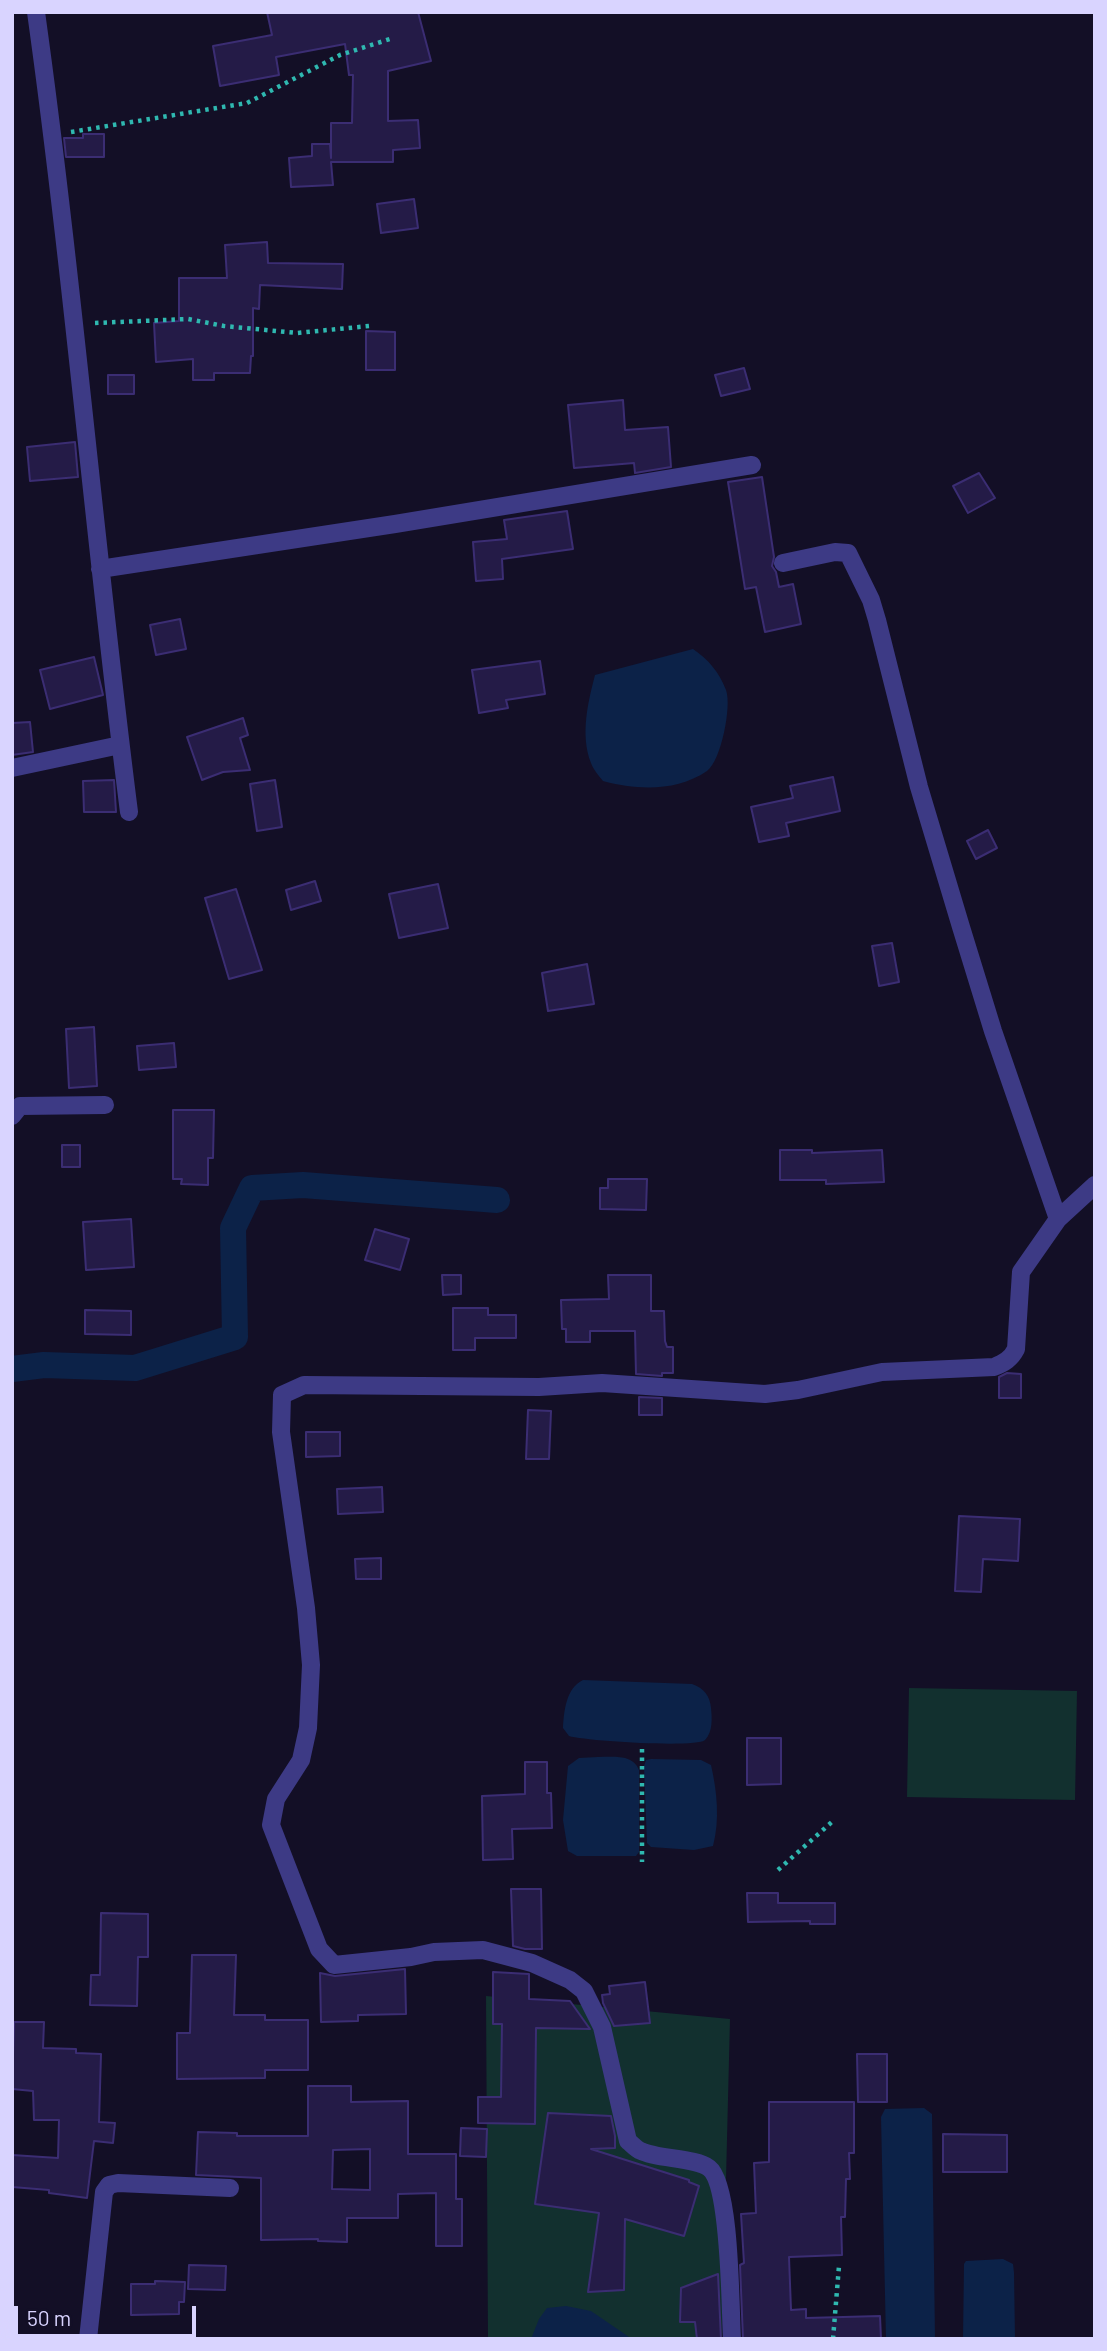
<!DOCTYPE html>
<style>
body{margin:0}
#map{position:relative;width:1107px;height:2351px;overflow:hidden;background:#130f26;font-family:Barlow,sans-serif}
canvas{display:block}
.frame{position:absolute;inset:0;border:14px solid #d9d4ff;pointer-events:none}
.scale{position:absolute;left:14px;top:2306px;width:182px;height:32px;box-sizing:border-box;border:4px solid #d9d4ff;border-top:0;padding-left:9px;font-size:21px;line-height:24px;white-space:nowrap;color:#d9d4ff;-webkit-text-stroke:5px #130f26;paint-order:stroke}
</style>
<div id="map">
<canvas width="1107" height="2351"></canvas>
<div class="frame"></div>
<div class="scale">50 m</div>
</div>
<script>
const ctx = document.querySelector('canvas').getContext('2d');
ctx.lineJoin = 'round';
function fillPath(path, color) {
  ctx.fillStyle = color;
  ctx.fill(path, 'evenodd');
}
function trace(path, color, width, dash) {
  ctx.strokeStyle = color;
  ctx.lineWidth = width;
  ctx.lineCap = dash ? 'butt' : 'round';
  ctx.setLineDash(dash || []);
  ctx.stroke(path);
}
const green = new Path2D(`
 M 909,1688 L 1077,1691 L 1075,1800 L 907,1797 Z
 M 486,1996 L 730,2019 L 722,2339 L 488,2339 Z`);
const water = new Path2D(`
 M 693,649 C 709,660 719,672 726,690 C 732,706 721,761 707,771 C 676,792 637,790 603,781 C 599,776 593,769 591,763 C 580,735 588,702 595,675 Z
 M 583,1680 L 692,1684 C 704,1688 710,1696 711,1708 C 712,1718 713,1732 705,1740 C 696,1748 585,1741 569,1736 L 563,1728 C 564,1711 566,1688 583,1680 Z
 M 598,1757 C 613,1757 633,1754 639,1770 L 639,1852 L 636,1856 L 577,1856 L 568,1851 L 563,1820 L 568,1766 L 579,1758 Z
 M 651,1759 L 701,1760 L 711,1765 C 717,1791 720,1820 713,1846 L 694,1850 L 651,1847 L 647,1843 L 644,1766 L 646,1760 Z
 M 924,2108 L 932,2114 L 935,2339 L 886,2339 L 881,2117 L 885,2109 Z
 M 1003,2259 L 1013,2264 L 1014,2273 L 1015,2339 L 963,2339 L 964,2264 L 966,2261 Z
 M 566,2306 L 591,2311 L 632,2339 L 531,2339 L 539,2319 L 547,2308 Z`);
const canal = new Path2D(`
 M 12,1369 L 44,1365 L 135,1368 L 235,1337 L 233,1228 L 252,1188 L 303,1185 L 497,1200`);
const building = new Path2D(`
 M 267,12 L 418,12 L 431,61 L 388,71 L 388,121 L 418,120 L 420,148 L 393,150 L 393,162 L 331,162 L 333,185 L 291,187 L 289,158 L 312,156 L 312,144 L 330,144 L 331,158 L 331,123 L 352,123 L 353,75 L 349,75 L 345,44 L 276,57 L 279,75 L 220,86 L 213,46 L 272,35 Z
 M 83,134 L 104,134 L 104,157 L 66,157 L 64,138 L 83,138 Z
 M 414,199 L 418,228 L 381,233 L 377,204 Z
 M 267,242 L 268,263 L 343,264 L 342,289 L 260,285 L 259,309 L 253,308 L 253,356 L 251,356 L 250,373 L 214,373 L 214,380 L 193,380 L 193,359 L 156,362 L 154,323 L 179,321 L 179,278 L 227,278 L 225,245 Z
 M 366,331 L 395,332 L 395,370 L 366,370 Z
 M 744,368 L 750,389 L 721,396 L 715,375 Z
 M 108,375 L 134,375 L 134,394 L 108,394 Z
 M 623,400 L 625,430 L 668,427 L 671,467 L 635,473 L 634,463 L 574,468 L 568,405 Z
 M 75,442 L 78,477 L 30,481 L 27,447 Z
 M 979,473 L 995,498 L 968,513 L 953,486 Z
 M 762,477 L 774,557 L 772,566 L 776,572 L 779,587 L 793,584 L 801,624 L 765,632 L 756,587 L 745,589 L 728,482 Z
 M 567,511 L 573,549 L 502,559 L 503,579 L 476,581 L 473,542 L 507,539 L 504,520 Z
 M 180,619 L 186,649 L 156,655 L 150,625 Z
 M 94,657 L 103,695 L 50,709 L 40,670 Z
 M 540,661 L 545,694 L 506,700 L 508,708 L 479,713 L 472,670 Z
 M 243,718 L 248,735 L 240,738 L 250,770 L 223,772 L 202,780 L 187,737 Z
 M 30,722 L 33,752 L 12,755 L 12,723 Z
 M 833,777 L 840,811 L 786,823 L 789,836 L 759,842 L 751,807 L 793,798 L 790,786 Z
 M 114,780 L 116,812 L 84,812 L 83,781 Z
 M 275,780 L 282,827 L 257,831 L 250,784 Z
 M 988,830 L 997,848 L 976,859 L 967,841 Z
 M 315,881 L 321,901 L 291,910 L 286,890 Z
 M 438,884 L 448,928 L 399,938 L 389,894 Z
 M 236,889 L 262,970 L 229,979 L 205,898 Z
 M 892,943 L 899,982 L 879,986 L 872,946 Z
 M 587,964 L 594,1004 L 548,1011 L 542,973 Z
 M 94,1027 L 97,1086 L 69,1088 L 66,1029 Z
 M 174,1043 L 176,1067 L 139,1070 L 137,1046 Z
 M 173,1110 L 214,1110 L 213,1158 L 208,1158 L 208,1185 L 181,1184 L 182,1179 L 173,1179 Z
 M 62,1145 L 80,1145 L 80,1167 L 62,1167 Z
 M 780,1150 L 812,1150 L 812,1153 L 882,1150 L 884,1182 L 826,1184 L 826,1180 L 780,1180 Z
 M 608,1179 L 647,1179 L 646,1210 L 600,1209 L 600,1188 L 608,1188 Z
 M 131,1219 L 134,1267 L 86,1270 L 83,1222 Z
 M 375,1229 L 409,1239 L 400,1270 L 365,1260 Z
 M 442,1275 L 461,1275 L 461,1294 L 443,1295 Z
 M 608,1275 L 651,1275 L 651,1311 L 664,1311 L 665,1341 L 667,1347 L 673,1347 L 673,1373 L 662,1373 L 662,1376 L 636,1374 L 635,1331 L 590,1331 L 590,1342 L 566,1342 L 566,1329 L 562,1329 L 561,1300 L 609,1299 Z
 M 453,1308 L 488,1308 L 488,1315 L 516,1315 L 516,1338 L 475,1338 L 475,1350 L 453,1350 Z
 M 85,1310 L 131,1311 L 131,1335 L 85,1334 Z
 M 1007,1373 L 1021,1374 L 1021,1398 L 999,1398 L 999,1377 Z
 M 639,1397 L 662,1398 L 662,1415 L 639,1415 Z
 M 528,1410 L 551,1411 L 549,1459 L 526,1459 Z
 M 306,1432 L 340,1432 L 340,1456 L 306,1457 Z
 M 382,1487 L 383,1512 L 338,1514 L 337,1489 Z
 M 959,1516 L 1020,1519 L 1018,1561 L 983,1559 L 981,1592 L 955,1591 Z
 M 381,1558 L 381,1579 L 356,1579 L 355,1559 Z
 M 747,1738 L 781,1738 L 781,1784 L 747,1785 Z
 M 525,1762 L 547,1762 L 547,1793 L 551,1793 L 552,1828 L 512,1829 L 513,1859 L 483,1860 L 482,1796 L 525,1794 Z
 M 511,1889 L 541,1889 L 542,1949 L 525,1949 L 513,1946 Z
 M 747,1893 L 778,1893 L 778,1903 L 835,1903 L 835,1924 L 810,1924 L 810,1921 L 748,1922 Z
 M 101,1913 L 148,1914 L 148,1957 L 138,1957 L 137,2006 L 90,2005 L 91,1975 L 100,1975 Z
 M 192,1955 L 236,1955 L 234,2015 L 265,2015 L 265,2020 L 308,2020 L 308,2070 L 265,2070 L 265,2078 L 177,2079 L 177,2033 L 190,2033 Z
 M 405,1969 L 406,2014 L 358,2015 L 358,2021 L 321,2022 L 320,1973 L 335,1976 Z
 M 493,1972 L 529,1974 L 529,1999 L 570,2001 L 590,2029 L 536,2028 L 535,2124 L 478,2123 L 478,2097 L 501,2097 L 502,2024 L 493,2024 Z
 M 645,1982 L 650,2023 L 614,2026 L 603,2003 L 602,1995 L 610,1994 L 609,1986 Z
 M 14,2022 L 44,2022 L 43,2048 L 76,2049 L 76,2053 L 101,2054 L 99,2122 L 115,2123 L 113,2143 L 94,2141 L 87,2198 L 49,2193 L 49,2190 L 12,2187 L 12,2155 L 58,2158 L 59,2120 L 34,2120 L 33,2091 L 12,2089 Z
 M 857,2054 L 887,2054 L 887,2102 L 858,2102 Z
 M 308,2086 L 351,2086 L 351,2102 L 408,2101 L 408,2154 L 456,2154 L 456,2199 L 462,2199 L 462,2246 L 436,2246 L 436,2193 L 398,2194 L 398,2218 L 347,2218 L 347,2242 L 318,2241 L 318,2239 L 261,2240 L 261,2178 L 196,2175 L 198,2132 L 237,2133 L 237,2136 L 308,2136 ZM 370,2149 L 370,2190 L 332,2189 L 333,2150 Z
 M 769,2102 L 854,2102 L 854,2153 L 849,2153 L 850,2179 L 846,2179 L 845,2217 L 841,2217 L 842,2255 L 789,2257 L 791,2310 L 806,2309 L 806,2318 L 880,2316 L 881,2339 L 743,2339 L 740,2265 L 744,2263 L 741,2214 L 756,2213 L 754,2163 L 769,2162 Z
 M 548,2113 L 611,2116 L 615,2136 L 615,2148 L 591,2149 L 689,2180 L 689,2182 L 699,2186 L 684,2236 L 625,2219 L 624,2290 L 588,2292 L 599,2213 L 535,2204 Z
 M 461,2128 L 487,2129 L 486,2157 L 460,2156 Z
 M 943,2134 L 1007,2135 L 1007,2172 L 943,2172 Z
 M 189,2265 L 226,2266 L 225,2290 L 188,2289 Z
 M 718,2274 L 721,2339 L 697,2339 L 695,2322 L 680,2322 L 681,2288 Z
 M 155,2281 L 185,2282 L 184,2302 L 179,2302 L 179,2314 L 131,2315 L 131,2284 L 155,2284 Z`);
const path = new Path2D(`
 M 71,132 L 247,103 L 340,55 L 390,39
 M 95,323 L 188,319 L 224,326 L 297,333 L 369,326
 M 642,1749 L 642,1862
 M 778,1870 L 833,1821
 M 833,2339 L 839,2266`);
const minor = new Path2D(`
 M 36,12 C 73,278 95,546 129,812
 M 783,563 L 835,552 L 848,553 L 871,600 L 877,620 L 919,787 L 961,927 L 993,1031 L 1058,1219
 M 100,569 L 395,524 L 752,465
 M 12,768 L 120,745
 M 12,1116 L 20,1106 L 105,1105
 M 88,2339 L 104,2192 L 109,2185 L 118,2183 L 230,2188
 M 732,2339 C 730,2308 731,2185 709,2168 C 696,2158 657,2159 641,2151 C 636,2149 632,2144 628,2141 L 602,2027 L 584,1991 L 570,1980 L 532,1963 L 483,1950 L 434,1952 L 411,1957 L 334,1965 L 319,1949 L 271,1825 L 276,1799 L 301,1760 L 308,1728 L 311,1665 L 306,1608 L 281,1432 L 282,1395 L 304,1385 L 539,1387 L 602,1383 L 765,1394 L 798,1390 L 882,1372 L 994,1367 C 1004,1363 1011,1359 1016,1349 L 1021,1272 L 1058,1219 L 1095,1185`);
fillPath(green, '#12302f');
fillPath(water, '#0c2248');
trace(canal, '#0c2248', 26);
fillPath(building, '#241b47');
trace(building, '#3b2d73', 2);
trace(path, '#2fb8b0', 4.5, [3.5, 5]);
trace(minor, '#3d3a85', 18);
</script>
